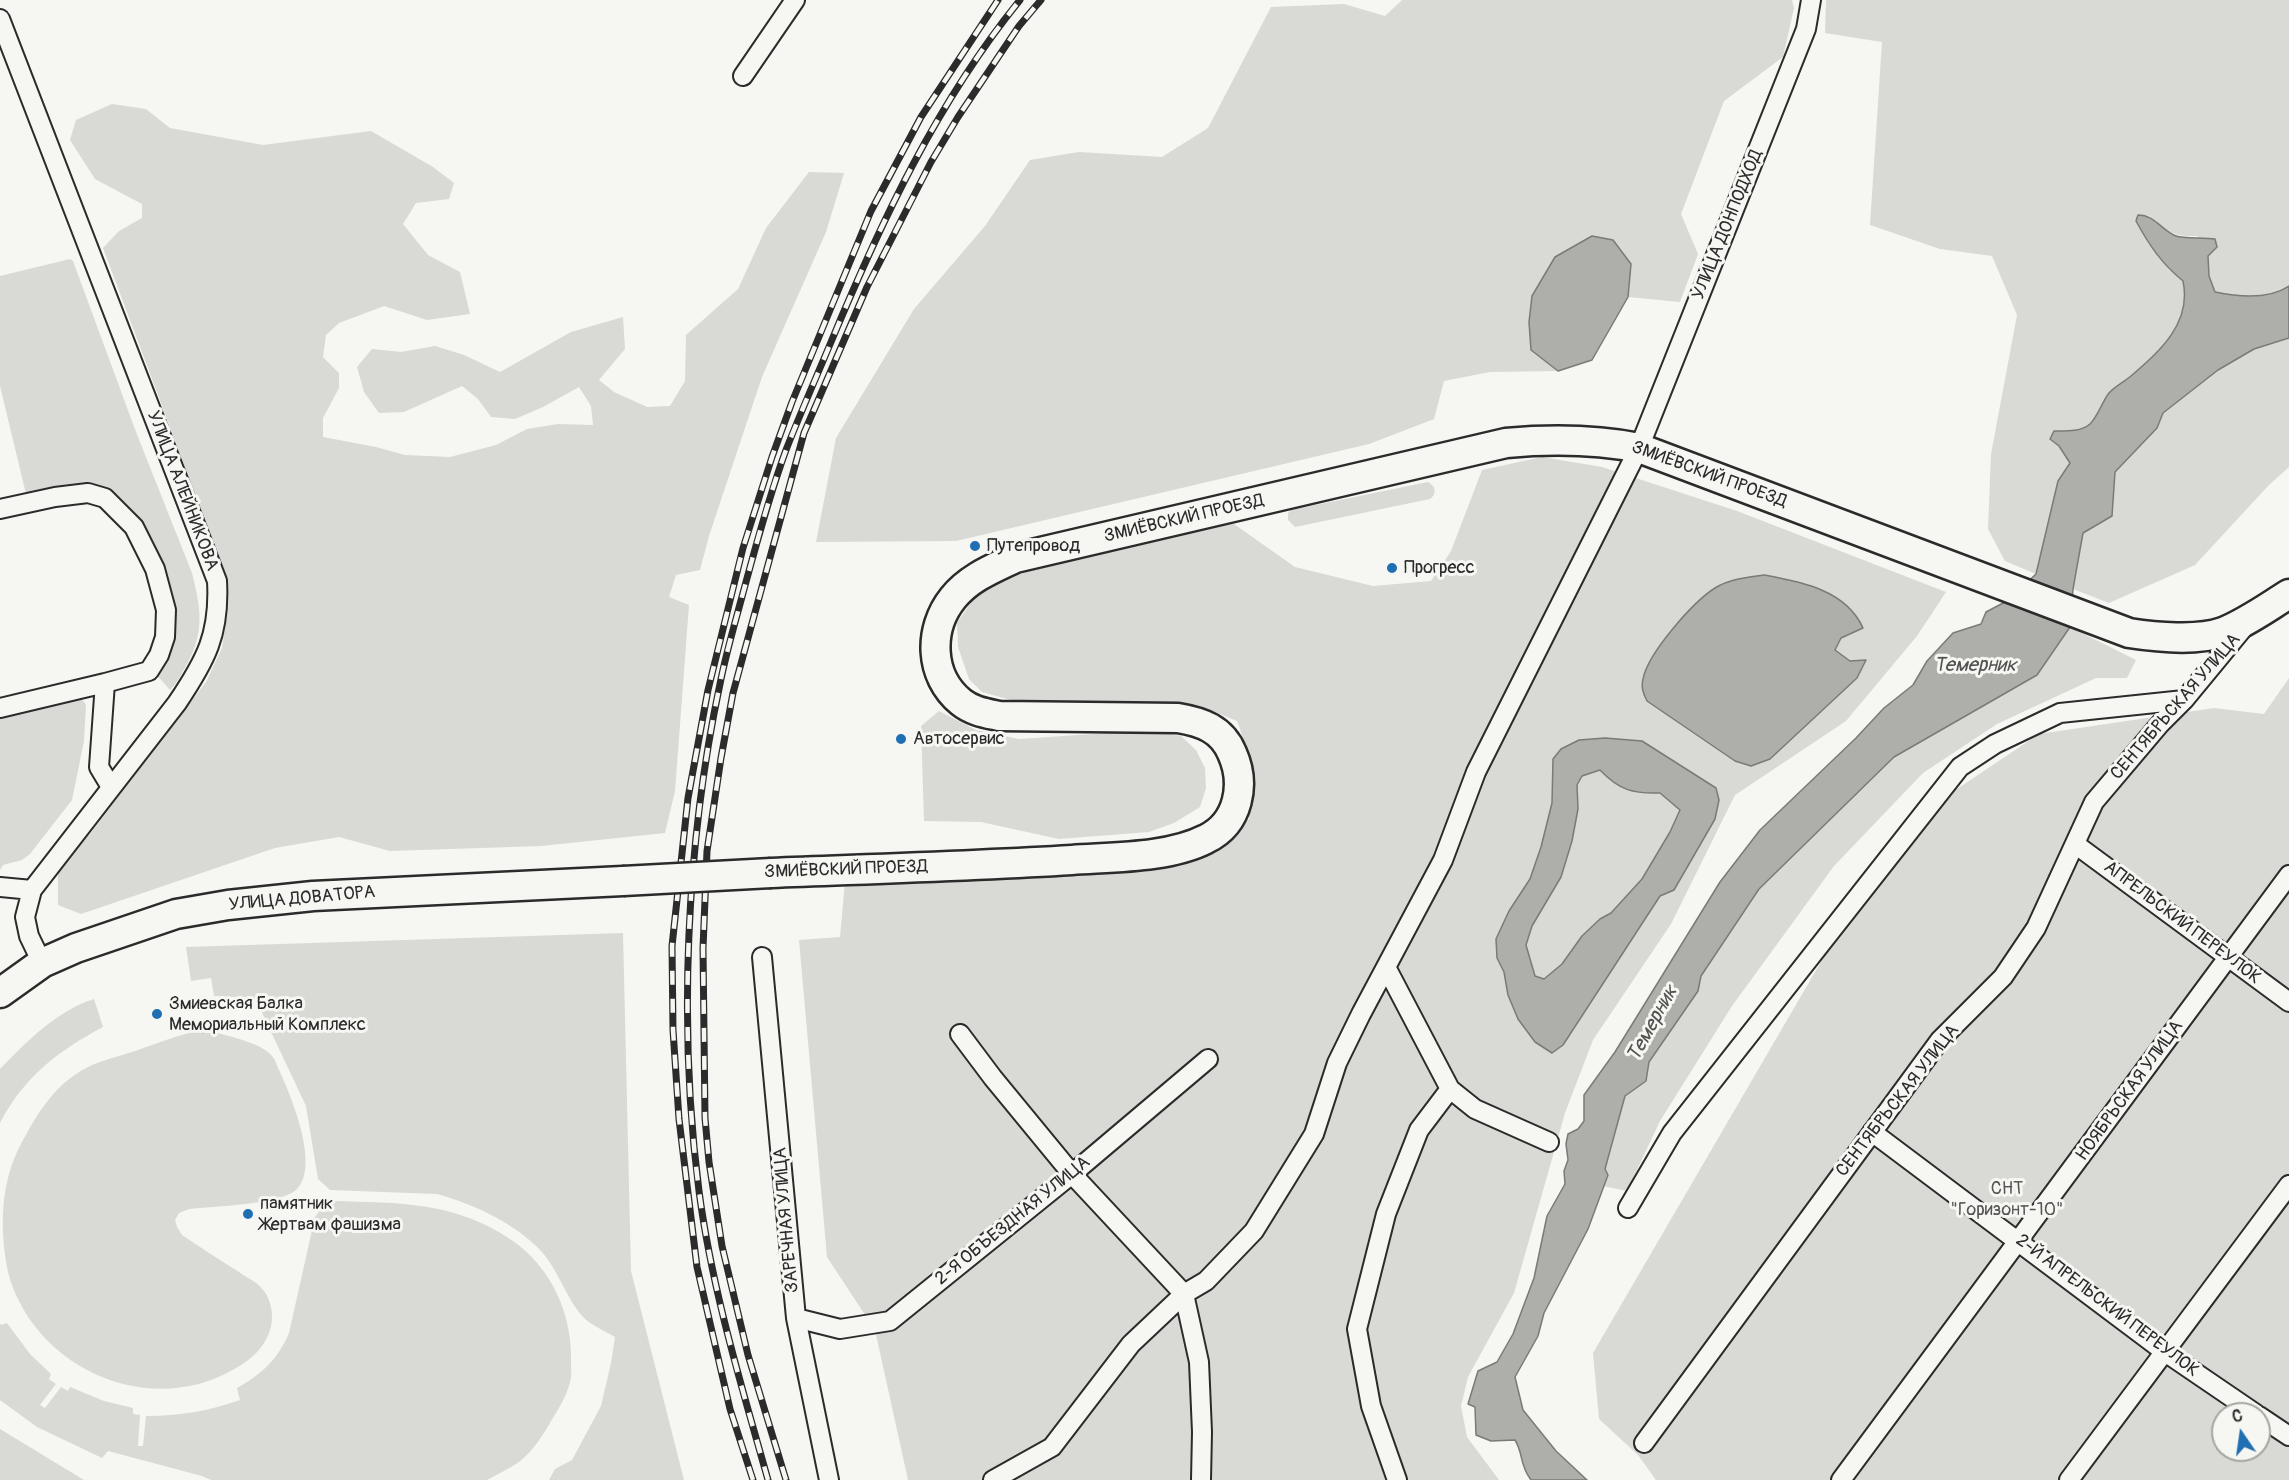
<!DOCTYPE html>
<meta charset="utf-8">
<style>
body{margin:0}
#map{position:relative;width:2289px;height:1480px;overflow:hidden;background:#f6f6f2;font-family:Pangolin,sans-serif}
canvas{display:block}
.north{position:absolute;left:2211px;top:1402px;width:60px;height:60px;box-sizing:border-box;background:#f6f6f2;border:2px solid #a5a5a2;border-radius:50%;rotate:347deg;font-size:16px;font-weight:700;line-height:24px;text-align:center;color:#2b2b2b}
.north::after{content:'';display:block;margin:auto;width:21px;height:27px;background:#1f6fb2;clip-path:polygon(50% 0,100% 100%,50% 72%,0 100%)}
</style>
<div id="map">
<canvas width="2289" height="1480"></canvas>
<div class="north">С</div>
</div>
<script>
const ctx = document.querySelector('canvas').getContext('2d');
ctx.lineJoin = 'round';
function fillPath(path, color) {
  ctx.fillStyle = color;
  ctx.fill(path, 'evenodd');
}
function trace(path, color, width, dash) {
  ctx.strokeStyle = color;
  ctx.lineWidth = width;
  ctx.lineCap = dash ? 'butt' : 'round';
  ctx.setLineDash(dash || []);
  ctx.stroke(path);
}
function label(font, color, halo, rows, align = 'center') {
  ctx.font = font + ' Pangolin,sans-serif';
  ctx.lineWidth = 6;
  ctx.setLineDash([]);
  ctx.textBaseline = 'middle';
  ctx.strokeStyle = halo;
  ctx.fillStyle = color;
  for (const [text, x, y, turn = 0] of rows) {
    ctx.save();
    ctx.translate(x, y);
    ctx.rotate((+turn || 0) * Math.PI / 180);
    ctx.textAlign = isNaN(turn) ? turn : align;
    if (halo) ctx.strokeText(text, 0, 0);
    ctx.fillText(text, 0, 0);
    ctx.restore();
  }
}
const green = new Path2D(`
 M 1402,0 L 1792,0 L 1794,8 L 1783,57 L 1724,101 L 1681,214 L 1698,254 L 1680,302 L 1628,297 L 1631,264 L 1613,240 L 1591,236 L 1555,257 L 1531,350 L 1558,371 L 1490,372 L 1444,381 L 1434,419 L 1369,444 L 956,541 L 816,542 L 836,438 L 914,309 L 985,226 L 1030,160 L 1079,152 L 1162,157 L 1208,128 L 1271,7 L 1344,4 L 1385,16 Z
 M 1826,0 L 2289,0 L 2289,286 C 2268,300 2238,297 2215,292 L 2209,276 L 2208,256 L 2197,236 C 2172,237 2167,231 2148,215 L 2168,269 L 2183,281 C 2192,323 2160,351 2131,376 C 2125,382 2115,386 2109,393 C 2101,402 2098,416 2090,424 C 2081,432 2066,431 2054,431 L 2050,438 L 2059,446 L 2070,462 L 2058,481 L 2036,574 L 2005,561 L 1988,529 L 1991,454 L 2017,315 L 1992,256 L 1940,249 L 1870,225 L 1882,42 L 1825,33 Z
 M 112,104 L 146,109 L 170,128 L 263,145 L 371,131 L 433,167 L 454,183 L 449,199 L 416,203 L 403,224 L 428,255 L 460,272 L 470,314 L 427,320 L 384,306 L 339,323 L 326,335 L 323,357 L 339,373 L 339,388 L 323,418 L 323,437 L 376,447 L 405,455 L 450,457 L 496,445 L 527,429 L 558,424 L 593,425 L 591,406 L 579,387 L 543,407 L 515,419 L 491,417 L 478,399 L 462,386 L 404,412 L 379,413 L 364,392 L 357,367 L 372,349 L 401,352 L 435,346 L 464,355 L 500,372 L 571,332 L 623,317 L 625,349 L 599,380 L 614,392 L 647,407 L 670,406 L 685,381 L 686,335 L 738,289 L 766,228 L 809,172 L 844,173 L 826,232 L 762,377 L 709,536 L 700,570 L 676,575 L 669,597 L 689,605 L 675,791 L 665,833 L 541,846 L 390,851 L 339,837 L 275,848 L 81,914 L 58,905 L 58,869 L 90,834 L 206,682 L 222,648 L 227,613 L 228,582 L 103,248 L 119,231 L 142,218 L 142,204 L 95,179 L 70,140 L 76,120 Z
 M 70,259 L 73,261 L 136,432 L 192,573 C 201,609 205,632 186,666 C 181,674 177,684 170,690 L 155,673 L 171,610 L 106,495 L 26,494 L 0,386 L 0,276 Z
 M 2289,338 L 2289,467 L 2268,486 L 2195,565 L 2109,603 L 2073,589 L 2083,533 L 2112,516 L 2115,472 L 2157,428 L 2163,413 L 2218,370 L 2254,349 Z
 M 1542,457 L 1602,467 L 1737,511 L 1946,592 L 1917,636 L 1846,721 L 1735,795 L 1671,924 L 1593,1040 L 1565,1113 L 1514,1293 L 1468,1377 L 1461,1406 L 1467,1437 L 1499,1480 L 908,1480 L 875,1330 L 827,1257 L 799,940 L 840,937 L 845,881 L 1163,865 L 1214,853 L 1249,819 C 1249,785 1250,752 1237,721 L 1205,708 L 1079,701 L 1018,702 L 982,692 L 969,679 L 958,647 L 957,623 L 976,595 L 995,585 L 1042,565 L 1203,525 L 1234,524 L 1295,567 L 1373,586 L 1431,581 L 1451,551 L 1482,470 Z
 M 1428,482 C 1436,486 1437,494 1430,499 L 1295,527 L 1288,520 L 1288,513 L 1291,510 Z
 M 2070,627 L 2136,660 L 2127,678 L 2096,678 L 1997,724 L 1923,773 L 1834,866 L 1732,1006 L 1660,1121 L 1627,1191 L 1603,1186 L 1608,1175 L 1605,1169 L 1625,1096 L 1646,1081 L 1649,1063 L 1698,991 L 1701,976 L 1759,889 L 1894,757 L 2037,675 Z
 M 2289,678 L 2289,1480 L 1656,1480 L 1638,1455 L 1599,1419 L 1593,1353 L 1836,936 L 1951,793 L 2039,734 L 2214,708 L 2264,714 ZM 2223,1414 L 2259,1414 L 2259,1450 L 2223,1450 Z
 M 70,692 L 81,698 L 86,705 L 84,741 L 72,800 L 30,854 L 22,860 L 3,865 L 0,870 L 0,708 Z
 M 939,711 L 976,730 L 1019,739 L 1153,730 L 1181,736 L 1196,750 L 1205,768 L 1206,788 L 1200,807 L 1174,823 L 1149,832 L 1059,839 L 981,822 L 924,821 L 921,726 Z
 M 623,933 L 631,1271 L 684,1480 L 549,1480 L 555,1469 L 572,1460 L 601,1406 L 611,1363 L 615,1337 C 605,1331 591,1325 583,1317 C 566,1298 559,1271 541,1251 C 515,1223 473,1204 437,1194 L 330,1190 L 318,1179 L 306,1106 L 255,998 L 214,996 L 211,978 L 191,981 L 186,947 Z
 M 94,999 L 103,1027 C 59,1050 23,1078 0,1123 L 0,1069 C 26,1042 58,1010 94,999 Z
 M 204,1030 C 221,1034 261,1042 272,1056 C 276,1060 277,1067 280,1072 C 291,1096 321,1168 296,1190 C 278,1205 214,1206 189,1209 L 179,1213 L 175,1220 L 177,1227 L 182,1235 C 201,1248 220,1260 239,1272 C 247,1278 259,1283 264,1291 C 272,1302 274,1318 270,1330 C 263,1352 246,1363 227,1373 C 141,1417 32,1364 8,1272 C 0,1233 0,1189 17,1152 C 34,1119 52,1085 88,1067 C 102,1060 120,1056 135,1051 C 158,1043 180,1034 204,1030 Z
 M 333,1201 C 398,1203 456,1201 513,1241 C 553,1269 573,1317 571,1364 C 571,1369 572,1376 570,1382 C 567,1396 557,1411 550,1423 C 542,1437 531,1453 519,1462 C 509,1469 497,1474 487,1480 L 211,1480 L 202,1476 L 108,1451 L 102,1458 L 37,1427 L 0,1400 L 0,1323 L 1,1325 L 7,1323 L 30,1354 L 51,1374 L 49,1379 L 56,1384 L 40,1405 L 45,1408 L 61,1387 L 68,1391 L 70,1387 L 104,1401 L 133,1408 L 133,1414 L 140,1415 L 138,1446 L 143,1446 L 146,1416 C 180,1416 208,1411 240,1400 L 237,1388 C 262,1374 278,1359 289,1333 L 315,1217 L 324,1205 Z
 M 0,1429 L 84,1480 L 0,1480 Z`);
const water = new Path2D(`
 M 2138,215 C 2155,215 2161,230 2176,236 C 2184,239 2205,237 2215,239 L 2217,247 L 2208,256 L 2209,276 L 2215,292 C 2239,297 2268,300 2289,286 L 2289,338 L 2254,349 L 2218,370 L 2163,413 L 2157,428 L 2115,472 L 2112,516 L 2083,533 L 2073,589 L 2070,627 L 2037,675 L 1894,757 L 1759,889 L 1701,976 L 1698,991 L 1649,1062 L 1646,1081 L 1625,1096 L 1605,1169 L 1608,1175 L 1588,1229 L 1544,1313 L 1538,1336 L 1515,1377 L 1523,1410 L 1556,1451 L 1587,1480 L 1531,1480 C 1519,1464 1524,1455 1515,1440 L 1491,1441 L 1476,1435 L 1475,1407 L 1468,1404 L 1478,1371 L 1497,1362 L 1513,1334 L 1534,1278 L 1547,1216 L 1565,1184 L 1564,1171 L 1568,1160 L 1566,1144 L 1568,1134 L 1578,1129 L 1584,1121 L 1584,1095 L 1615,1052 L 1720,882 L 1760,830 L 1856,738 L 1884,708 L 1913,685 L 1927,661 L 1953,633 L 1981,624 L 1986,612 L 2007,601 L 2036,574 L 2058,481 L 2070,463 L 2059,446 L 2050,439 L 2054,431 C 2065,431 2081,432 2090,424 C 2098,416 2102,402 2109,393 C 2115,386 2124,382 2131,376 C 2160,351 2192,323 2183,281 C 2162,264 2149,245 2136,221 Z
 M 1592,236 L 1613,240 L 1631,264 L 1628,297 L 1592,360 L 1558,371 L 1531,350 L 1529,322 L 1532,296 L 1555,257 Z
 M 1764,575 C 1802,582 1846,590 1863,628 L 1841,638 L 1835,650 L 1850,661 L 1866,660 L 1857,678 L 1770,759 L 1751,766 L 1735,761 L 1647,701 C 1643,693 1641,687 1643,679 C 1648,653 1693,602 1715,588 C 1730,579 1748,577 1764,575 Z
 M 1605,738 L 1642,741 L 1716,788 L 1719,800 L 1715,819 L 1674,890 L 1660,896 L 1563,1045 L 1552,1053 L 1535,1042 L 1518,1019 L 1508,995 L 1504,972 L 1497,958 L 1496,939 L 1509,911 L 1530,879 L 1541,847 L 1552,803 L 1553,759 L 1561,749 L 1579,740 ZM 1600,770 C 1619,790 1633,794 1660,793 L 1680,810 L 1670,832 L 1642,879 L 1611,913 L 1600,919 L 1582,936 L 1562,964 L 1544,979 L 1535,976 L 1526,945 L 1532,926 L 1561,877 L 1572,841 L 1578,809 L 1577,785 L 1582,776 Z`);
const street = new Path2D(`
 M 0,19 L 217,581 C 220,634 206,660 177,703 L 32,890 L 25,917 L 29,936 L 42,963
 M 743,76 L 795,0
 M 0,509 L 55,497 L 88,493 L 105,498 L 134,527 L 155,569 L 166,610 L 165,637 L 159,655 L 149,671 L 105,683
 M 0,708 L 105,683 L 99,767 L 111,787
 M 2075,844 L 2289,1002
 M 0,887 L 32,890
 M 762,957 L 796,1318 L 829,1480
 M 1386,967 L 1450,1089 L 1475,1109 L 1549,1142
 M 960,1034 L 993,1078 L 1072,1174 L 1184,1294 L 1199,1362 L 1202,1432 L 1201,1480
 M 1872,1132 L 2165,1352 L 2256,1414
 M 1628,1208 L 1672,1133 L 1960,767 L 1995,744 L 2060,713 L 2184,700
 M 796,1318 L 840,1329 L 890,1321 L 1072,1174 L 1208,1059
 M 2259,1416 L 2289,1436
 M 1644,1443 L 1940,1040 L 2003,977 L 2036,928 L 2094,802 L 2160,724 L 2184,700 L 2245,626
 M 993,1480 L 1052,1447 L 1131,1344 L 1184,1294 L 1206,1281 L 1254,1231 L 1314,1134 L 1337,1063 L 1361,1014 L 1443,860 L 1476,772 L 1639,448 L 1806,29 L 1811,0
 M 1397,1480 L 1371,1406 L 1357,1329 L 1386,1214 L 1419,1130 L 1450,1089
 M 1841,1480 L 2289,875
 M 2069,1480 L 2289,1185`);
const primary = new Path2D(`
 M 771,873 C 871,869 972,866 1072,860 C 1113,857 1169,858 1206,839 C 1239,823 1246,784 1232,753 C 1222,729 1202,722 1178,718 L 999,716 C 985,713 972,711 961,702 C 929,676 928,629 953,598 C 969,578 992,569 1015,558 L 1506,443 C 1551,439 1594,439 1639,448 L 2129,633 C 2155,637 2198,641 2223,632 C 2246,623 2268,607 2289,594
 M 0,993 L 42,963 L 76,948 L 176,914 L 228,905 L 313,896 L 623,881`);
const rail = new Path2D(`
 M 753,1480 L 730,1409 L 697,1267 L 679,1119 L 673,1030 L 672,946 L 688,798 L 708,690 L 743,548 L 772,457 L 792,402 L 871,211 L 921,117 L 998,0
 M 768,1480 C 741,1384 712,1290 699,1191 C 678,1029 686,843 720,684 C 726,653 735,623 743,593 C 756,545 769,496 786,450 C 800,414 816,378 831,342 C 881,222 937,102 1020,0
 M 786,1480 L 748,1355 L 722,1246 L 709,1162 L 705,1118 L 703,948 L 707,851 L 721,758 L 733,693 L 804,433 L 867,287 L 931,162 L 958,117 L 1019,26 L 1041,0`);
const primaryBridge = new Path2D(`
 M 623,881 L 771,873`);
const markers = [
 [975,546,6,"#1f6fb2"],
 [1392,568,6,"#1f6fb2"],
 [901,739,6,"#1f6fb2"],
 [157,1014,6,"#1f6fb2"],
 [248,1214,6,"#1f6fb2"]
];
const streetNames = [
 ["УЛИЦА ДОНПОДХОД",1728,225,-68],
 ["ЗМИЁВСКИЙ ПРОЕЗД",1709,475,20],
 ["УЛИЦА АЛЕЙНИКОВА",182,491,69],
 ["ЗМИЁВСКИЙ ПРОЕЗД",1184,519,-13],
 ["СЕНТЯБРЬСКАЯ УЛИЦА",2176,707,-49],
 ["ЗМИЁВСКИЙ ПРОЕЗД",846,870,-2],
 ["УЛИЦА ДОВАТОРА",302,899,-5],
 ["АПРЕЛЬСКИЙ ПЕРЕУЛОК",2182,923,37],
 ["НОЯБРЬСКАЯ УЛИЦА",2130,1091,-54],
 ["СЕНТЯБРЬСКАЯ УЛИЦА",1898,1101,-52],
 ["ЗАРЕЧНАЯ УЛИЦА",787,1220,-95],
 ["2-Я ОБЪЕЗДНАЯ УЛИЦА",1013,1221,-39],
 ["2-Й АПРЕЛЬСКИЙ ПЕРЕУЛОК",2107,1306,37]
];
const poiNames = [
 ["Путепровод",987,546],
 ["Прогресс",1404,568],
 ["Автосервис",913,739],
 ["Змиевская Балка",169,1004],
 ["Мемориальный Комплекс",169,1025],
 ["памятник",260,1204],
 ["Жертвам фашизма",260,1225]
];
const parkNames = [
 ["СНТ",2007,1189],
 ["\"Горизонт-10\"",2007,1210]
];
const waterNames = [
 ["Темерник",1975,666],
 ["Темерник",1653,1024,-61]
];
fillPath(green, '#d9d9d5');
fillPath(water, '#aeaeab');
trace(water, '#7a7a78', 1.5);
trace(street, '#2b2b2b', 22);
trace(primary, '#2b2b2b', 33);
trace(street, '#f6f6f2', 18);
trace(primary, '#f6f6f2', 28);
trace(rail, '#2b2b2b', 7);
trace(rail, '#f6f6f2', 4.5, [14]);
trace(primaryBridge, '#2b2b2b', 33, []);
trace(primaryBridge, '#f6f6f2', 28);
for (const [x, y, r, color] of markers) {
  const dot = new Path2D();
  dot.arc(x, y, r, 0, 2 * Math.PI);
  ctx.fillStyle = color;
  ctx.fill(dot);
  trace(dot, '#f6f6f2', 2);
}
label('18px', '#2b2b2b', '#f6f6f2', streetNames);
label('18px', '#2b2b2b', '#f6f6f2', poiNames, 'left');
label('18px', '#565656', '#f6f6f2', parkNames);
label('italic 20px', '#525251', '#f6f6f2', waterNames);
</script>
